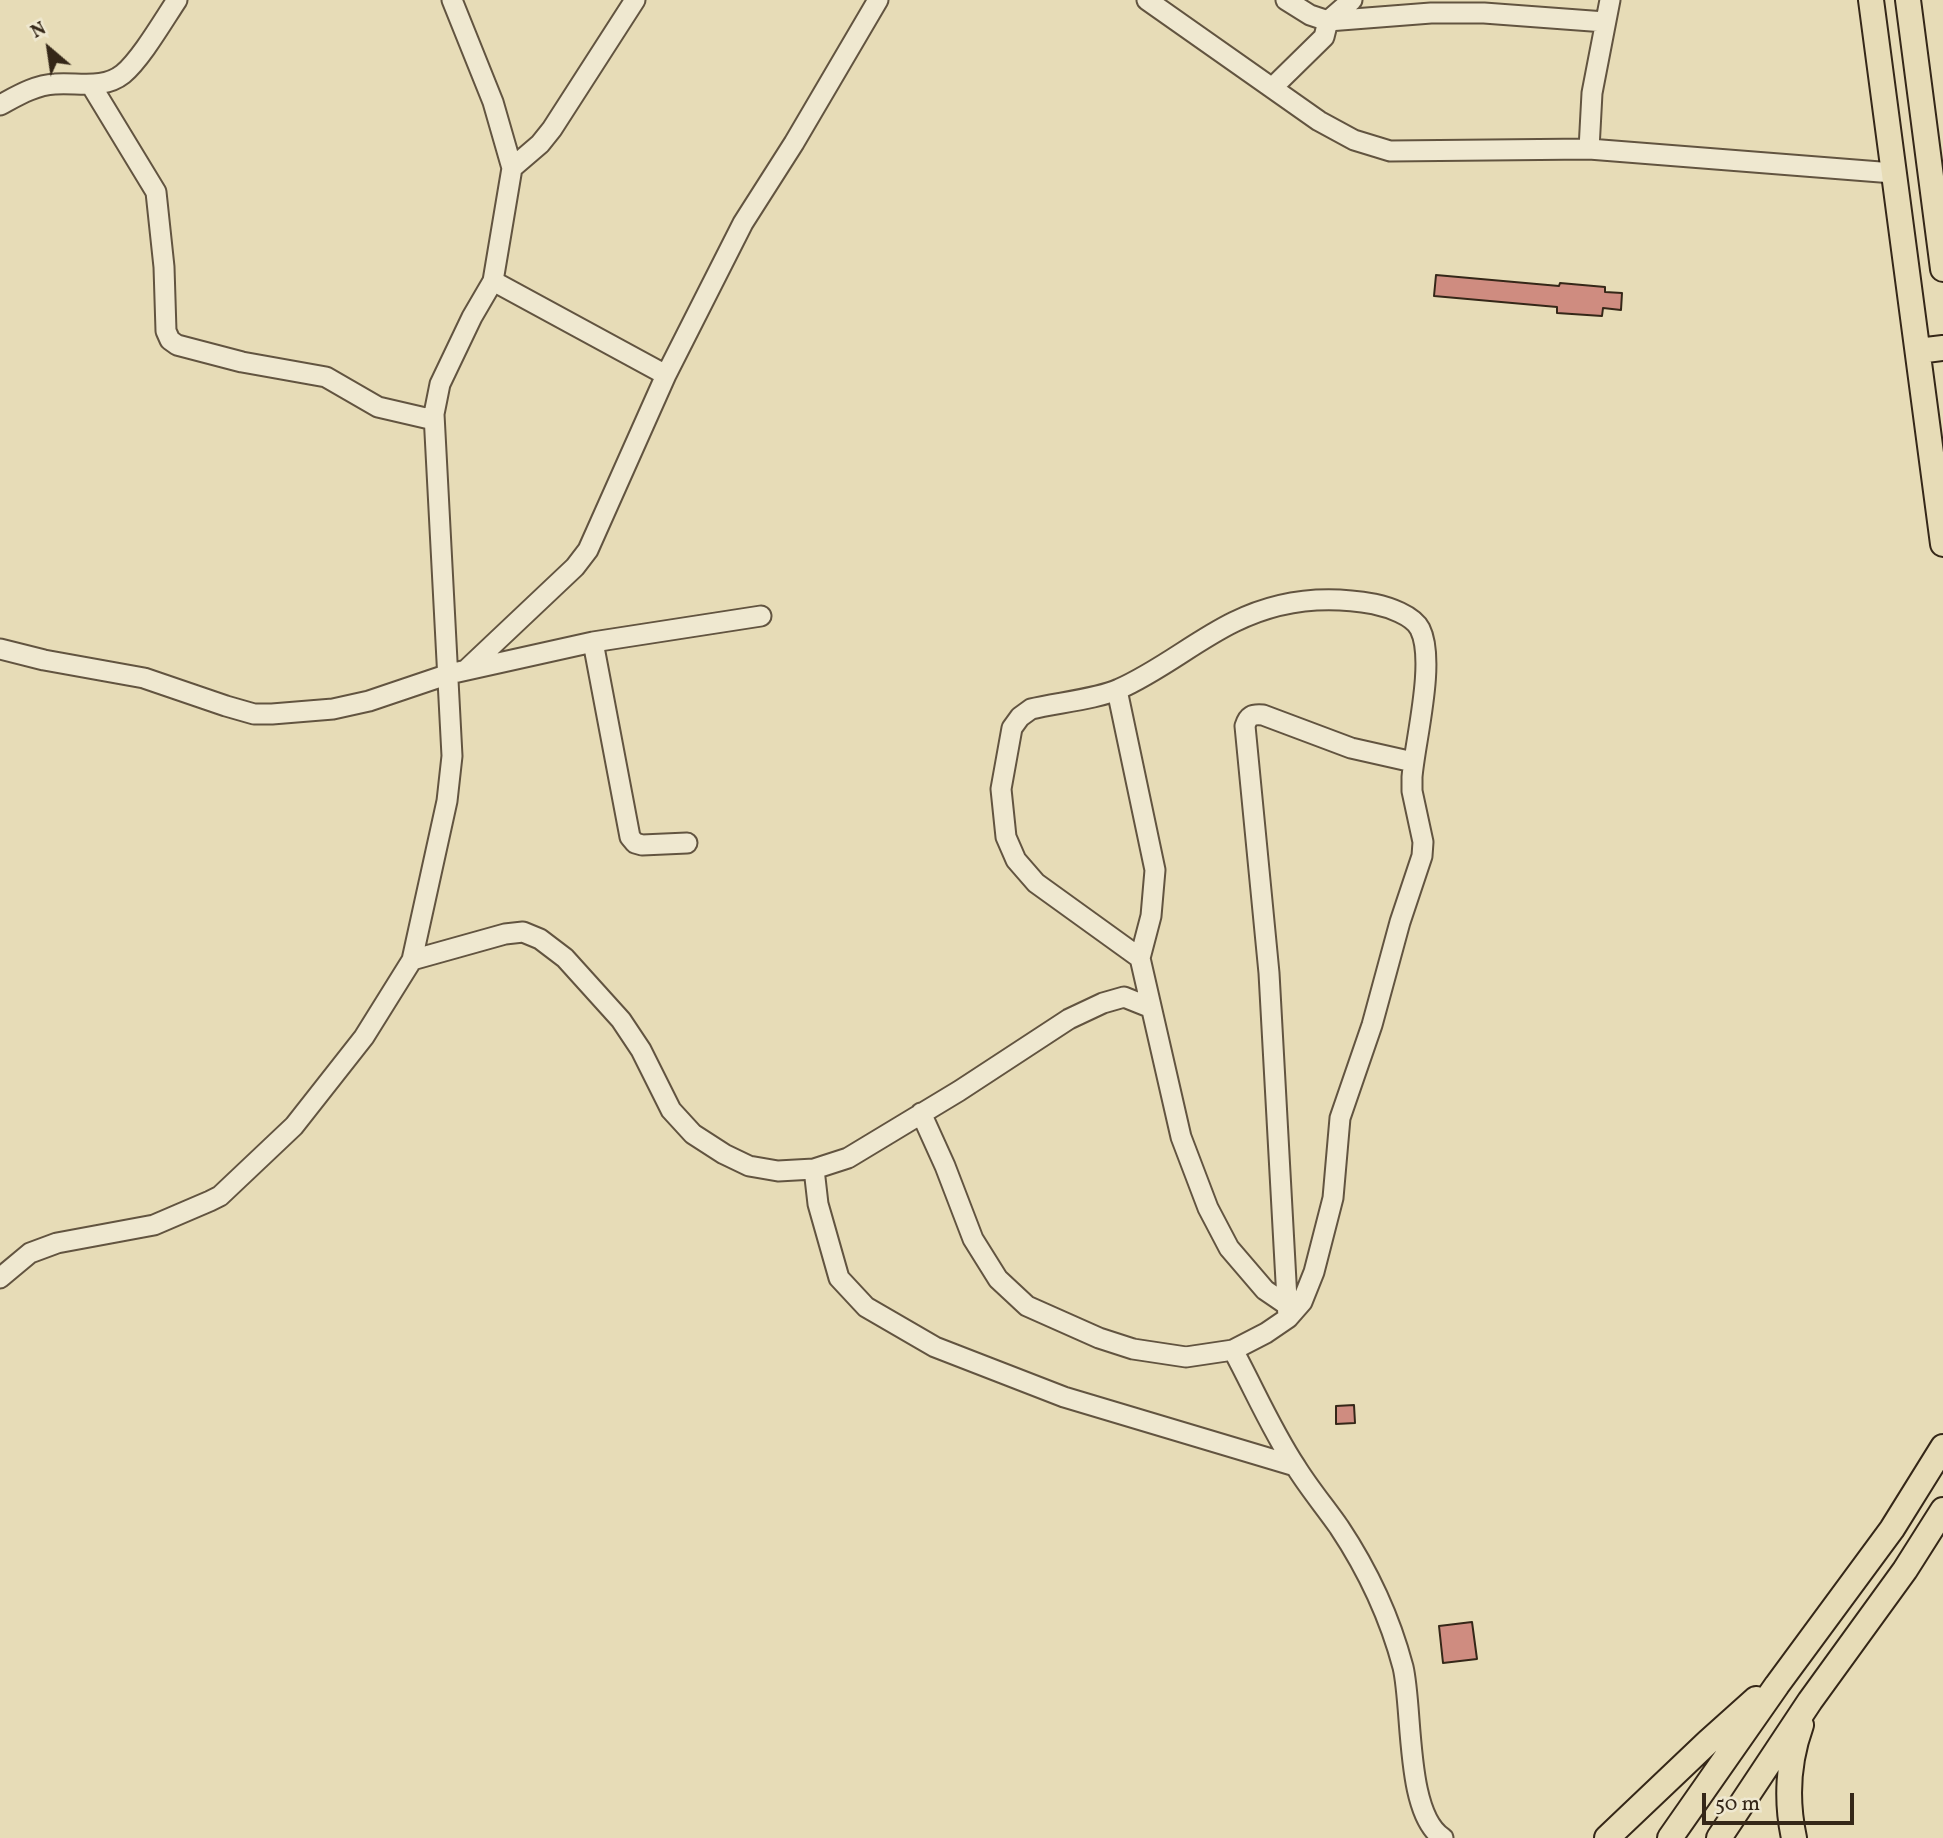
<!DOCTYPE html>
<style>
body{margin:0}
#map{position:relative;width:1943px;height:1838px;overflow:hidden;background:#e7dcb7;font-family:Vollkorn,serif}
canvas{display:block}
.north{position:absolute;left:14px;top:14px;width:70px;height:70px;-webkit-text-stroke:5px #efe8d0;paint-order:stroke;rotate:331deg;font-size:19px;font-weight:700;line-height:28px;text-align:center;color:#352718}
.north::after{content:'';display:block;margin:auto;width:24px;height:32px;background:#352718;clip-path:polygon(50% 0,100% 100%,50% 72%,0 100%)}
.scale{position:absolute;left:1702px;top:1793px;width:152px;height:32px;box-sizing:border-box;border:4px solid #352718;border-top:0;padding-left:9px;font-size:21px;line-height:24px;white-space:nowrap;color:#352718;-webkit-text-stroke:5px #efe8d0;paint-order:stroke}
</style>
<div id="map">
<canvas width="1943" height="1838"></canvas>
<div class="north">N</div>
<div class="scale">50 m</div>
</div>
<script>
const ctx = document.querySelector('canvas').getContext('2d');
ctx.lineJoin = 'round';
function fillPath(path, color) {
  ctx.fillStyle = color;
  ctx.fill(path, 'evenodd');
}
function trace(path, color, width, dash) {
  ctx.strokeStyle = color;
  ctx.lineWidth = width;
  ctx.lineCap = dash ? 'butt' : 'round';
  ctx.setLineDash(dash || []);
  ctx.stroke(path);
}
const building = new Path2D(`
 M 1436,275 L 1559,286 L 1560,283 L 1605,287 L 1605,292 L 1622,293 L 1621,310 L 1603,308 L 1602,316 L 1557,313 L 1557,307 L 1434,296 Z
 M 1354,1405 L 1355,1423 L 1336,1424 L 1336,1406 Z
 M 1472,1622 L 1477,1659 L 1443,1663 L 1439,1626 Z`);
const minor = new Path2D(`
 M 1147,0 L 1319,121 L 1354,140 L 1390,151 L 1589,149 L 1893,173
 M 1286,0 L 1310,15 L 1328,21 L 1431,13 L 1484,13 L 1605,22
 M 91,85 L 156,192 L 164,267 L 166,331 L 170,340 L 177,345 L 242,362 L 326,377 L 378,407 L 434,420
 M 1272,88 L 1324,37 L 1328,21 L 1352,0
 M 0,105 C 17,96 35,85 55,84 C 77,82 103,90 123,74 C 141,59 163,21 177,0
 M 1589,149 L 1592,93 L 1610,0
 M 512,168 L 540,144 L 552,129 L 635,0
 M 666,375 L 743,223 L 794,143 L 878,0
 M 593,642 L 630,837 L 635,843 L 642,845 L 687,843
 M 0,649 L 44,660 L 144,678 L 226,706 L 254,714 L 272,714 L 333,709 L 369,701 L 449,674 L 593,642 L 761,616
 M 466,670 L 575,567 L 588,550 L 666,375 L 493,281
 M 1117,690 L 1155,870 L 1151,916 L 1140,958 L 1181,1137 L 1208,1208 L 1229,1248 L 1265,1290 L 1287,1305
 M 412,960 L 505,934 L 523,932 L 540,939 L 565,958 L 621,1020 L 641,1050 L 671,1110 L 693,1134 L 724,1154 L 749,1166 L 778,1171 L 814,1169 L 848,1158 L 959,1091 L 1069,1019 L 1103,1003 L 1124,997 L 1149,1007
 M 921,1113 L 945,1166 L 973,1239 L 998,1279 L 1027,1306 L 1099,1338 L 1133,1349 L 1186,1357 L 1233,1350 L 1266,1333 L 1288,1318 L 1302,1302 L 1314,1272 L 1333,1198 L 1340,1118 L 1372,1025 L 1400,922 L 1422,856 L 1423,842 L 1412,791 L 1412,777 C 1415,741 1436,661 1420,629 C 1413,615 1388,607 1374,604 C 1326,595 1278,600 1234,622 C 1195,641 1160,671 1119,689 C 1098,699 1055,703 1031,709 L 1020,717 L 1012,728 L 1001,789 L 1006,837 L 1016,860 L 1036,883 L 1140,958
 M 814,1169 L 818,1204 L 839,1278 L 866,1307 L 935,1347 L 1064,1397 L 1295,1466
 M 0,1278 L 30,1253 L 57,1243 L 154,1225 L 210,1201 L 220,1196 L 294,1126 L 364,1037 L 412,960 L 447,801 L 452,756 L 434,414 L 440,384 L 472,317 L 493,281 L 512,168 L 493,102 L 452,0
 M 1288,1318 L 1269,973 L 1245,726 C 1248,716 1252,714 1263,715 L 1351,748 L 1413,762
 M 1233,1350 C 1254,1389 1272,1431 1296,1467 C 1309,1488 1325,1507 1339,1527 C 1367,1569 1390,1618 1403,1667 C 1413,1709 1405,1814 1443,1838`);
const major = new Path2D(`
 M 1871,0 L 1943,544
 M 1908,0 L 1943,269
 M 1918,351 L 1943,348
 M 1607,1838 L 1708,1742 L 1756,1699
 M 1670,1838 L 1777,1685 L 1892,1529 L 1943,1447
 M 1719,1838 L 1810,1701 L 1905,1570 L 1943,1510
 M 1794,1838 C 1786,1801 1788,1761 1801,1725`);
fillPath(building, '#cf8c80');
trace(building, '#352718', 2);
trace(minor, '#625440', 23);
trace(major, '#352718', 28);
trace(minor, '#efe8d0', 19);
trace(major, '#e7dcb7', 24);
</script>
